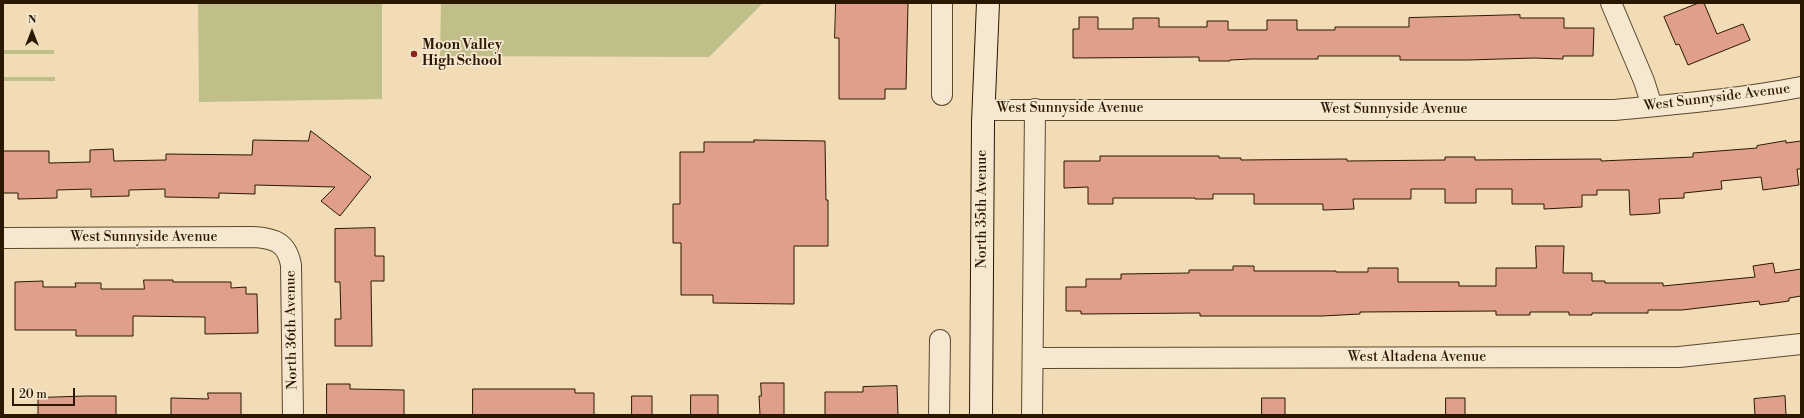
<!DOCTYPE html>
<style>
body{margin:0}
#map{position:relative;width:1804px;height:418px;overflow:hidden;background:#f1dcb6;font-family:"Libre Bodoni",serif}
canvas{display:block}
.frame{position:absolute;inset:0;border:4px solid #2b1800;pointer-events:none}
.north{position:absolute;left:12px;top:12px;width:40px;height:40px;-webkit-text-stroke:3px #f6e8d0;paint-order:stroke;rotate:0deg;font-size:11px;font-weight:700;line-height:16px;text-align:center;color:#2b1800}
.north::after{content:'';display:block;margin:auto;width:14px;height:18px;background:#2b1800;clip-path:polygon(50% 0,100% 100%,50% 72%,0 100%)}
.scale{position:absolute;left:12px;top:388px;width:63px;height:18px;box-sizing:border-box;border:2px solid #2b1800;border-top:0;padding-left:5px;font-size:12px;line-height:14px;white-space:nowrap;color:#2b1800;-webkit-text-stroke:3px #f6e8d0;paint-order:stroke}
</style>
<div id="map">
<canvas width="1804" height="418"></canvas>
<div class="frame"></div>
<div class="north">N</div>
<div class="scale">20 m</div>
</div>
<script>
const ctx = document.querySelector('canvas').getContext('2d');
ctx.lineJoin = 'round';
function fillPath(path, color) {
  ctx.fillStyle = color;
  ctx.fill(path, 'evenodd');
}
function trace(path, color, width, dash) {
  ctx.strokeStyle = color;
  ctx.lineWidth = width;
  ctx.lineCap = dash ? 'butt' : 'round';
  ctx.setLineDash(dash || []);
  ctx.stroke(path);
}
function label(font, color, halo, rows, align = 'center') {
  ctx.font = font + ' "Libre Bodoni",serif';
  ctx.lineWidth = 3.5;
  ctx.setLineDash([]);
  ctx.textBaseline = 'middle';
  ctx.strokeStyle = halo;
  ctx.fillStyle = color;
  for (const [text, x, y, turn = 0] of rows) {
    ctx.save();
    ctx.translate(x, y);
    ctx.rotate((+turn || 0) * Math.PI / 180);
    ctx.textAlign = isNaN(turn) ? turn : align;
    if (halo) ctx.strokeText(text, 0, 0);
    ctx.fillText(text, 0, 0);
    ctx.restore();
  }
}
const green = new Path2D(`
 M 198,3 L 382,3 L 382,99 L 199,102 Z
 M 441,3 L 763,3 L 709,57 L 440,56 Z
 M 3,50 L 54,50 L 54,54 L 3,54 Z
 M 3,77 L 55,77 L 55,81 L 3,81 Z`);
const building = new Path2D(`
 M 836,3 L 908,3 L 906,89 L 885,89 L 885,99 L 839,99 L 839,38 L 835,38 Z
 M 1699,3 L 1704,3 L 1717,34 L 1743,24 L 1750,40 L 1688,65 L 1679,44 L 1676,45 L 1664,17 Z
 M 1520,15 L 1520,18 L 1564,18 L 1564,28 L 1594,28 L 1593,56 L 1563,56 L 1563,59 L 1534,58 L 1468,60 L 1400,60 L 1400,56 L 1318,56 L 1318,59 L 1251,59 L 1230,60 L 1230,61 L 1199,61 L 1199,57 L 1073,58 L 1073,29 L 1079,29 L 1079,17 L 1098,17 L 1098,29 L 1133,29 L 1133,18 L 1159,18 L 1159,27 L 1207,27 L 1207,21 L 1228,21 L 1228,30 L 1267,30 L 1267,20 L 1297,20 L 1297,30 L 1335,30 L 1335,27 L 1409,27 L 1409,18 Z
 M 311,131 L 371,177 L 340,216 L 321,201 L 335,187 L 255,185 L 255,194 L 219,193 L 219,198 L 165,197 L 165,189 L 129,190 L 129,196 L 91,197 L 91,189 L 57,190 L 57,198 L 18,199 L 18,193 L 3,193 L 3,151 L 49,151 L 49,163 L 90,162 L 90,150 L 113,149 L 114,161 L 166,160 L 166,154 L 252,155 L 253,140 L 308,141 Z
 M 754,140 L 825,141 L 826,200 L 828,200 L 828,246 L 794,246 L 794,304 L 713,303 L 713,295 L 681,295 L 681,243 L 673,243 L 673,204 L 680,204 L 680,152 L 704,152 L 704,142 L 754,142 Z
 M 1786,141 L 1786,143 L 1801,141 L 1801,169 L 1797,169 L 1799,185 L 1763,190 L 1761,177 L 1721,181 L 1722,189 L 1684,193 L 1684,198 L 1659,199 L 1660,213 L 1649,214 L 1630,215 L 1629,190 L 1597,190 L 1597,195 L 1582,195 L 1582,207 L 1544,209 L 1544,204 L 1512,204 L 1512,189 L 1476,189 L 1476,203 L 1445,203 L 1445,189 L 1411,189 L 1411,199 L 1353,199 L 1354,209 L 1323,210 L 1323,204 L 1254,204 L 1254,194 L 1213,194 L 1213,199 L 1195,199 L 1195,198 L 1113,198 L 1113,204 L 1088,204 L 1088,187 L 1064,188 L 1064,161 L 1100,161 L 1100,156 L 1219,156 L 1219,158 L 1241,158 L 1241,160 L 1347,159 L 1347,161 L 1445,160 L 1445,157 L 1475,157 L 1475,160 L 1601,159 L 1601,161 L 1693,157 L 1693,153 L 1757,148 L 1757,146 Z
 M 375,228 L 375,256 L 384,256 L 384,281 L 371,281 L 372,346 L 335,346 L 335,319 L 341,319 L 340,282 L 335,282 L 335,229 Z
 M 1536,246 L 1564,246 L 1563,273 L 1592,273 L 1592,281 L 1605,281 L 1605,283 L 1663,283 L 1663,286 L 1755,277 L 1753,266 L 1773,263 L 1775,273 L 1801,269 L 1801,296 L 1789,298 L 1789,301 L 1760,305 L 1759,301 L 1682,310 L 1648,310 L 1648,313 L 1592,313 L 1592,315 L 1569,315 L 1569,312 L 1530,312 L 1530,315 L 1496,315 L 1496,311 L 1360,312 L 1360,314 L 1322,316 L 1200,316 L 1200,313 L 1081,314 L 1081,311 L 1066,311 L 1066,287 L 1086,287 L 1086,279 L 1121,279 L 1121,274 L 1189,273 L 1189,270 L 1233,270 L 1233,266 L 1254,266 L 1254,271 L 1336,271 L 1336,272 L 1368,272 L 1368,268 L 1398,268 L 1398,282 L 1459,282 L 1459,286 L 1496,286 L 1496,268 L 1536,268 Z
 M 144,280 L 173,280 L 173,282 L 231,282 L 231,288 L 246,287 L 246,294 L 257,294 L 258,333 L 205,334 L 205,317 L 133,316 L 133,336 L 76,336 L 76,330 L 15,330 L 15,282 L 43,281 L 43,287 L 76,287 L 75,283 L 101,283 L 101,289 L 144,289 Z
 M 761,383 L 784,383 L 784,415 L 760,415 L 759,396 L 761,396 Z
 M 327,384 L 350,384 L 350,389 L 404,390 L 404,415 L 327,415 Z
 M 897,386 L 898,415 L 825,415 L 825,392 L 863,392 L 863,387 Z
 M 473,389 L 575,389 L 575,393 L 594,393 L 594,415 L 473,415 Z
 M 208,393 L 241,393 L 241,415 L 171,415 L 171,398 L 208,399 Z
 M 691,395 L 718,395 L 718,415 L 691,415 Z
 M 86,396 L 116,396 L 116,415 L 38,415 L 38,398 Z
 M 632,396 L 652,396 L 652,415 L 632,415 Z
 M 1785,396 L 1786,415 L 1755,415 L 1754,399 Z
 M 1262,398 L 1285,398 L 1285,415 L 1262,415 Z
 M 1446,398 L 1465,398 L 1465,415 L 1446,415 Z`);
const minor = new Path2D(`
 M 1611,3 L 1644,81 L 1652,106
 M 942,95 L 942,3
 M 985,110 L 1615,110 C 1677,104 1739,99 1801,87
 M 3,238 L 253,237 C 275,238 287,243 291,265 L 293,415
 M 1033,358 L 1679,357 L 1801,344
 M 939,415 L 940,340
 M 1032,415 L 1035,109`);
const secondary = new Path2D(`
 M 981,415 L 983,122 L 988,3`);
const markers = [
 [414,54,4,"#8f2418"]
];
const poiNames = [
 ["Moon Valley",422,46],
 ["High School",422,62]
];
const streetNames = [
 ["West Sunnyside Avenue",1717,98,-7],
 ["West Sunnyside Avenue",1070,109],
 ["West Sunnyside Avenue",1394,110],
 ["North 35th Avenue",983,209,-90],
 ["West Sunnyside Avenue",144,238],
 ["North 36th Avenue",292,330,-91],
 ["West Altadena Avenue",1417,358]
];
fillPath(green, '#c0bf8a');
fillPath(building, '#e09f8b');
trace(building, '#2b1800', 1);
trace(minor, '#5c492e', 22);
trace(secondary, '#2b1800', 24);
trace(minor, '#f6e8d0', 20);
trace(secondary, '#f6e8d0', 22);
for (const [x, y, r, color] of markers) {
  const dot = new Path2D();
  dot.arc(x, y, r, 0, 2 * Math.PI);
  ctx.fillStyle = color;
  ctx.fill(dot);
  trace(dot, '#f6e8d0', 1.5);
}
label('bold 14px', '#2b1800', '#f6e8d0', poiNames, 'left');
label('14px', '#2b1800', '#f6e8d0', streetNames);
</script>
